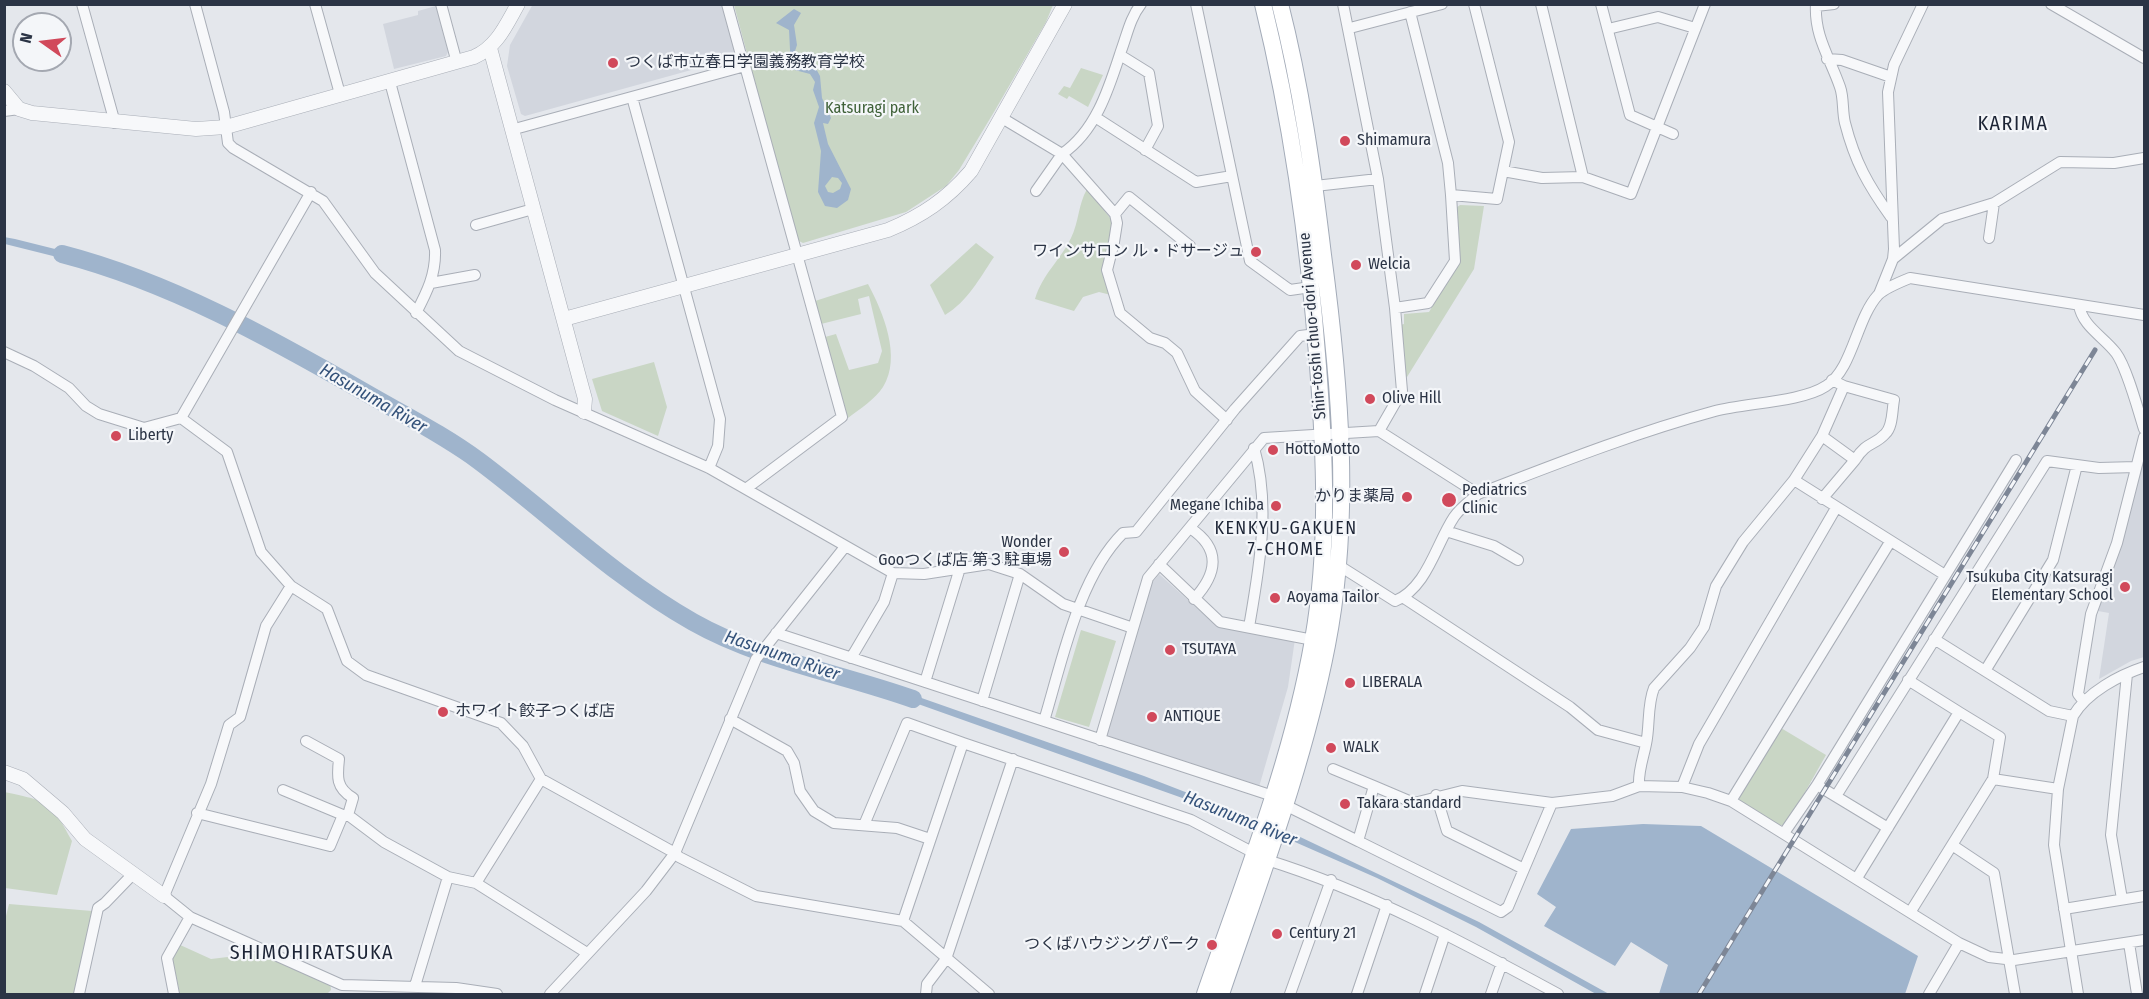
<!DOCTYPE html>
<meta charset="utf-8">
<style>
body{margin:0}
#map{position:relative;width:2149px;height:999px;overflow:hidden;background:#e4e7ec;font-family:"Fira Sans Condensed",sans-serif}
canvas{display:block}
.frame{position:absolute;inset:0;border:6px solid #2b3445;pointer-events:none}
.north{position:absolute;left:12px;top:12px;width:60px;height:60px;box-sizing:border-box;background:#f4f6f9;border:2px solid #a4a8b1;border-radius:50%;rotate:284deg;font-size:16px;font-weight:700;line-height:24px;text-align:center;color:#2b3445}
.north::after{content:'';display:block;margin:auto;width:21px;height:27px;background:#d1495b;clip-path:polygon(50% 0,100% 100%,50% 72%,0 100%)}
</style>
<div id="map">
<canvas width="2149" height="999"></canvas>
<div class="frame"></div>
<div class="north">N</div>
</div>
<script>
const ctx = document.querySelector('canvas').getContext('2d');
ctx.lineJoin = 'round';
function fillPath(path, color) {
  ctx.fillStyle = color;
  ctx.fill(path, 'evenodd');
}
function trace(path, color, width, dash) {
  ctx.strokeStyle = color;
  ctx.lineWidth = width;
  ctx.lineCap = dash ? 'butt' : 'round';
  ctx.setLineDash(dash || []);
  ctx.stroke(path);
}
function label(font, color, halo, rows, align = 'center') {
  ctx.font = font + ' "Fira Sans Condensed","Noto Sans JP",sans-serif';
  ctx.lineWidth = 4.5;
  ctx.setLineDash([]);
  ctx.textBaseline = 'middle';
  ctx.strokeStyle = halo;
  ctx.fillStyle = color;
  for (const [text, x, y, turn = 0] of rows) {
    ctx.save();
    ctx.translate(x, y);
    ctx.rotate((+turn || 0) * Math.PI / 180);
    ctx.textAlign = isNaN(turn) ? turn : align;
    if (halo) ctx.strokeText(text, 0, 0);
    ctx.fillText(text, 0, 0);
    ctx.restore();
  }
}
const built = new Path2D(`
 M 533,4 L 722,5 L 736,56 L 731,59 L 525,116 L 521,114 L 507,66 L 510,45 Z
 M 436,6 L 448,52 L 446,56 L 394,69 L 383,24 L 418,15 L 418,11 Z
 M 2144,449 L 2144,657 L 2131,661 L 2099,679 L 2109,613 L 2098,611 L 2114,562 Z
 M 1159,574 L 1218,627 L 1295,639 L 1288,687 L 1259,787 L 1106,737 L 1152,583 Z`);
const green = new Path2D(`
 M 734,5 L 1053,5 L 1046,22 L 994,112 L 959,170 L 946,186 L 906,212 L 803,243 L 797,240 Z
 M 1081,68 L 1103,75 L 1088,107 L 1069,96 L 1067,99 L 1058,94 L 1064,86 L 1070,88 Z
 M 1087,189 L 1111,219 L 1111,295 L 1099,292 L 1083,297 L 1074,311 L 1035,299 C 1043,273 1060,261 1071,238 C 1079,222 1078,205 1087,189 Z
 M 1460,205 L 1484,206 L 1474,269 L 1407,377 L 1403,374 L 1400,325 L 1404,324 L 1404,314 L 1429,312 L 1459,262 L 1456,208 Z
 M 976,243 L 994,257 C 979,279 968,301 945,315 L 930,285 Z
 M 868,284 C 883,312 902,357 883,387 C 875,399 860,409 848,418 L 825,337 L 836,334 L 849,370 L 878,363 L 882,351 L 869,296 L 858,299 L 861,314 L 821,324 L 815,301 Z
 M 654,362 L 667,407 L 658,436 L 602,411 L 592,379 Z
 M 1081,630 L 1116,641 L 1089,727 L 1055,717 Z
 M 1781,728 L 1826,755 L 1787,824 L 1777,826 L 1740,802 L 1739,793 Z
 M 4,792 C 48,801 51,801 72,841 L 57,895 L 5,888 Z
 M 9,904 L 92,911 L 74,994 L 6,994 L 4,924 Z
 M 178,944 L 211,959 L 261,953 L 330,982 L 331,990 L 327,994 L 180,994 L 172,957 Z`);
const water = new Path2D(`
 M 794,9 L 801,13 L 794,25 L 797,45 L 794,54 L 797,59 L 814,65 L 820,76 L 822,98 L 831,118 L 828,124 L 823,123 L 828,144 L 851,189 L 848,200 L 837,208 L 825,206 L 818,192 L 821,151 L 814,123 L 819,107 L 813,90 L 815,82 L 810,74 L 791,69 L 789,30 L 776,23 ZM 832,177 L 838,178 L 842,183 L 840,189 L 833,193 L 828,192 L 825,186 Z
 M 4,237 L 15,239 L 87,257 L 85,264 L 5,244 Z
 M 893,688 L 1144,776 L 1296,835 L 1479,922 L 1609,994 L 1596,994 L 1476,927 L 1377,878 L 1247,821 L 890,694 Z
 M 1643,824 L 1701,826 L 1918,956 L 1905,994 L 1659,994 L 1668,965 L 1631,942 L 1615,966 L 1544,926 L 1556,907 L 1537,894 L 1571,829 Z`);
const pier = new Path2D(`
 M 1251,813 L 1293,830 L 1289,842 L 1247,824 Z`);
const river = new Path2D(`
 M 62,254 C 170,282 270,338 366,393 C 404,415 444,435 479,461 C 550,514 615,578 693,622 C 760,660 840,673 913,699`);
const minor = new Path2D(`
 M 82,4 L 115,123
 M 195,4 L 224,112 L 228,143 L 233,148 L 323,201 L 375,273 L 459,351 L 555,400 L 709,468 L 893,573 L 924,574 L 989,564 L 1020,574 L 1063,604 L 1133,628
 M 315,4 L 340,94
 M 441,4 L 457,63
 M 727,4 L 744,66
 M 1196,4 L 1250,261 L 1290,290 L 1311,287
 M 1343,4 L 1378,179 L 1395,308 L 1402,391 L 1379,431
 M 1541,4 L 1583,177
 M 1601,4 L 1630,115 L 1673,134
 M 1816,4 C 1814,36 1830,58 1840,87 C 1844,98 1842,111 1845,123 C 1855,162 1868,185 1891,217
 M 2051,4 L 2144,58
 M 1816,6 L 1834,4
 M 1410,12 L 1448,163 L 1451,195
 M 1350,28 L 1442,4
 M 1608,29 L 1658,17 L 1695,28
 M 1120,55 L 1149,73 L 1158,126 L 1145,150
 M 1827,59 L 1842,60 L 1891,77
 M 390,82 L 435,250 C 436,274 427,292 416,313
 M 632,97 L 720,419 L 718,446 L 709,468
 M 4,111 L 19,109
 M 1095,117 L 1196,182 L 1232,176
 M 1002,118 L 1062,154 C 1096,131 1109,88 1121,51 C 1127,35 1130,18 1141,4
 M 511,130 L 745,66 L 842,417 L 747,488
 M 1503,171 L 1542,178 L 1583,177 L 1631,194 L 1705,4
 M 1315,186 L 1378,179
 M 1036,191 L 1062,154 L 1115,214 L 1117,223 L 1114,242 L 1107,270 L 1120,313 L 1150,338 L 1165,343 L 1177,353 L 1195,391 L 1227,420
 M 311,192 L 181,418 L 227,452 L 261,552 L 291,586 L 327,609 L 347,661 L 366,675 L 501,723 L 523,746 L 541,779 L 675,853 L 679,857 L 756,896 L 903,921 L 989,994
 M 1115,214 L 1129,197 L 1190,246
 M 476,225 L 533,209
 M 1989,238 L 1994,203
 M 1893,259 L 1942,219 L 1994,203 L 2060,162 L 2114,163 L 2144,158
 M 431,283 L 475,275
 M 1879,294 L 1893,259 L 1894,249 L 1888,92 L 1894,65 L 1923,4
 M 2079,305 C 2082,326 2104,337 2116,353 C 2127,368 2138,410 2144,429
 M 1395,308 L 1428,303 L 1455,261 L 1451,195 L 1497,199 L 1509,142 L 1474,4
 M 4,352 L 34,366 L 69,388 L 86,406 L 99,414 L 144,428 L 181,418
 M 1822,436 L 1855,460 C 1867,441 1874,446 1885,434 C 1893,427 1892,410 1894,400 L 1844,386
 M 1794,480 L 1945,575
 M 1822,499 L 1855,460
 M 1190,528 C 1222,549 1217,574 1194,599
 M 1446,531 L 1494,546 L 1518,560
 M 1159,564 L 1220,622 L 1313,640
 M 1338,565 L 1395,601 C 1427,588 1436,544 1454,517 C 1460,508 1470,501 1478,494
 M 291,586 L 266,626 L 240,717 L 229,725 L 211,784 L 164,896 L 190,917 L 342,985 L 456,988 L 497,994
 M 1404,598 L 1570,707 L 1598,730 L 1646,743
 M 1249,627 C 1259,569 1271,506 1254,448
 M 776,633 L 1273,796
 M 1934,639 L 2049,711 L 2073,716
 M 851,658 L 884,602 L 893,573
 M 1985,671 L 2053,560 L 2077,465
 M 1908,680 L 1959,712
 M 925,682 L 960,568
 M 982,701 L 1020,574
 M 2084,702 L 2078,694 L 2091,614 L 2117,543 L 2144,437
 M 730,719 L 787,751 L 794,763 L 800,791 L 814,811 L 834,823 L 897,828 L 930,839
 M 1044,721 C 1062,662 1078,578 1123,533 L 1136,532 L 1235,409 L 1300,336 L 1316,334
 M 1100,740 L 1148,578 L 1264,438 L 1379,431 L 1478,494 C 1556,464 1634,433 1715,411 C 1745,403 1802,402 1826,386 C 1853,369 1856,319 1878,295 C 1885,288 1900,282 1910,278 L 2144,315
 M 306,741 L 339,759 C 337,777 336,788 353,798 L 348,815
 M 963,743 L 1191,820 L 1254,853
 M 1333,769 L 1374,786
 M 1817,785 L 1888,828
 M 1639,786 C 1638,771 1643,759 1646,744 C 1650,726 1647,705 1654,688 L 1690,648 L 1704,627 L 1716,586 L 1743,542 L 1794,480 L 1822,436 L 1844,386 L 1832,380
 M 1682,787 L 1699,744 L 1836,508
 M 283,790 L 343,815
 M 1436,795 L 1447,831 L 1524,869
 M 1836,796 L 2047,461 L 2099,468 L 2136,467
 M 1731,801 L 1890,542
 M 1285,805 L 1358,841 L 1374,786 L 1414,803 L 1462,791 L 1552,803 L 1612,796 L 1639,786 L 1682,787 L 1708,793 L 1731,801 L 1959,943 L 1989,957 L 2014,960 L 2144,940
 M 197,813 L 330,846 L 343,815 L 348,815 L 384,842 L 448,877
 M 864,825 L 907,723 L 963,743 L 903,921
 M 1784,833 L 1817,785 L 2016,460
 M 1358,841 L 1501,912 L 1508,907 L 1552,803
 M 1952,845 L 1994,873 L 2015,994
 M 1267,860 C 1370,892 1464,943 1558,994
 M 1857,878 L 1959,712 L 2000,737 L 1993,779
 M 476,883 L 587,953
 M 2122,899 L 2111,835 L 2127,674
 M 2064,909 L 2144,896
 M 1911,911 L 1993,779 L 2058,789
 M 2129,943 L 2137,994
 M 415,986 L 448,877 L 476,883 L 541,779
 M 79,994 L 98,908 L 105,903 L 133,874
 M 174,994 L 167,958 L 190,917
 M 550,994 L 646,891 L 675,853 L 756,659 L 844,548
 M 926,994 L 927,984 L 946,959 L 1013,759
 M 1290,994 L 1331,880
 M 1357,994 L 1387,905
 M 1425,994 L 1445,934
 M 1491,994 L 1502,963
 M 1929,994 L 1959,943
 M 2078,994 L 2054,845 L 2058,789 L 2073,716 C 2087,692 2120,675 2144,667`);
const tertiary = new Path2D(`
 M 490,48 L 585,399 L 584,412
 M 4,91 L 19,109 L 32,113 L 196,129 L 226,127 L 474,57 C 497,47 506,25 518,4
 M 564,319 L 888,230 C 922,216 947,199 971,171 L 1065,4
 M 4,772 L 23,779 L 63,813 L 85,839 L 164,896`);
const primary = new Path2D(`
 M 1205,994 C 1245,878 1292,761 1313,640 C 1329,549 1325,457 1318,366 C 1309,244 1292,123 1263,4
 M 1221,994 C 1260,879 1304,764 1327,645 C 1352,517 1340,383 1323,255 C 1313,171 1301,86 1280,4`);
const rail = new Path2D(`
 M 1699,994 L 2095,350`);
const markers = [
 [613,63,6,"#d1495b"],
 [1345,141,6,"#d1495b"],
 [1256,252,6,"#d1495b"],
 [1356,265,6,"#d1495b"],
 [1370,399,6,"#d1495b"],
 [116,436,6,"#d1495b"],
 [1273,450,6,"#d1495b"],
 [1407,497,6,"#d1495b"],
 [1449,500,8,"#d1495b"],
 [1276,506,6,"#d1495b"],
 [1064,552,6,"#d1495b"],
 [2125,587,6,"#d1495b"],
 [1275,598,6,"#d1495b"],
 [1170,650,6,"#d1495b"],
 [1350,683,6,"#d1495b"],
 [443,712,6,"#d1495b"],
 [1152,717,6,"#d1495b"],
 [1331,748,6,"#d1495b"],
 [1345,804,6,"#d1495b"],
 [1277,934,6,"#d1495b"],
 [1212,945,6,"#d1495b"]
];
const poiNames = [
 ["つくば市立春日学園義務教育学校",625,63],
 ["Shimamura",1357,141],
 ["ワインサロン ル・ドサージュ",1244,252,"right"],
 ["Welcia",1368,265],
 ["Olive Hill",1382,399],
 ["Liberty",128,436],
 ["HottoMotto",1285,450],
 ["Pediatrics",1462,491],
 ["Clinic",1462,509],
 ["かりま薬局",1395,497,"right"],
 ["Megane Ichiba",1264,506,"right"],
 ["Wonder",1052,543,"right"],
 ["Gooつくば店 第３駐車場",1052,561,"right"],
 ["Tsukuba City Katsuragi",2113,578,"right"],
 ["Elementary School",2113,596,"right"],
 ["Aoyama Tailor",1287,598],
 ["TSUTAYA",1182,650],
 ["LIBERALA",1362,683],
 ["ホワイト餃子つくば店",455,712],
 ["ANTIQUE",1164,717],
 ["WALK",1343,748],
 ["Takara standard",1357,804],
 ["Century 21",1289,934],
 ["つくばハウジングパーク",1200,945,"right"]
];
const parkNames = [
 ["Katsuragi park",872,109]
];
const streetNames = [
 ["Shin-toshi chuo-dori Avenue",1313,326,-95]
];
const waterNames = [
 ["Hasunuma River",373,399,30],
 ["Hasunuma River",782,656,19],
 ["Hasunuma River",1240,819,22]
];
const neighbourhoodNames = [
 ["KENKYU-GAKUEN",1286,529],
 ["7-CHOME",1286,550]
];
const quarterNames = [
 ["KARIMA",2013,124],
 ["SHIMOHIRATSUKA",312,953]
];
fillPath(built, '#d2d6de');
fillPath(green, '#c9d6c5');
fillPath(water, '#9fb4cc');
fillPath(pier, '#e4e7ec');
trace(river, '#9fb4cc', 18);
trace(minor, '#a9aeb7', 12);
trace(tertiary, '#a9aeb7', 15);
trace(primary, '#a3abb8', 18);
trace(minor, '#f7f8fa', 10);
trace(tertiary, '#f7f8fa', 14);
trace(primary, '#fff', 16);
trace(rail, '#7d8696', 5);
trace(rail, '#f4f6f9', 3, [9]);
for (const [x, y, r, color] of markers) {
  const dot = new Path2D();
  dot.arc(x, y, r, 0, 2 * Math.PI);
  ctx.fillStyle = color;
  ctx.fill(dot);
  trace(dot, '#f4f6f9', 2);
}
label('16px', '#2b3445', '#f4f6f9', poiNames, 'left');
label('16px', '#3f6138', '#f4f6f9', parkNames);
label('16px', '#2b3445', '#f4f6f9', streetNames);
label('italic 18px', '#34527a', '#f4f6f9', waterNames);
ctx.letterSpacing = '1.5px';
label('18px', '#1d2536', '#f4f6f9', neighbourhoodNames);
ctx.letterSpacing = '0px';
ctx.letterSpacing = '1.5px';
label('20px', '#1d2536', '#f4f6f9', quarterNames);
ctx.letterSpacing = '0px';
</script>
